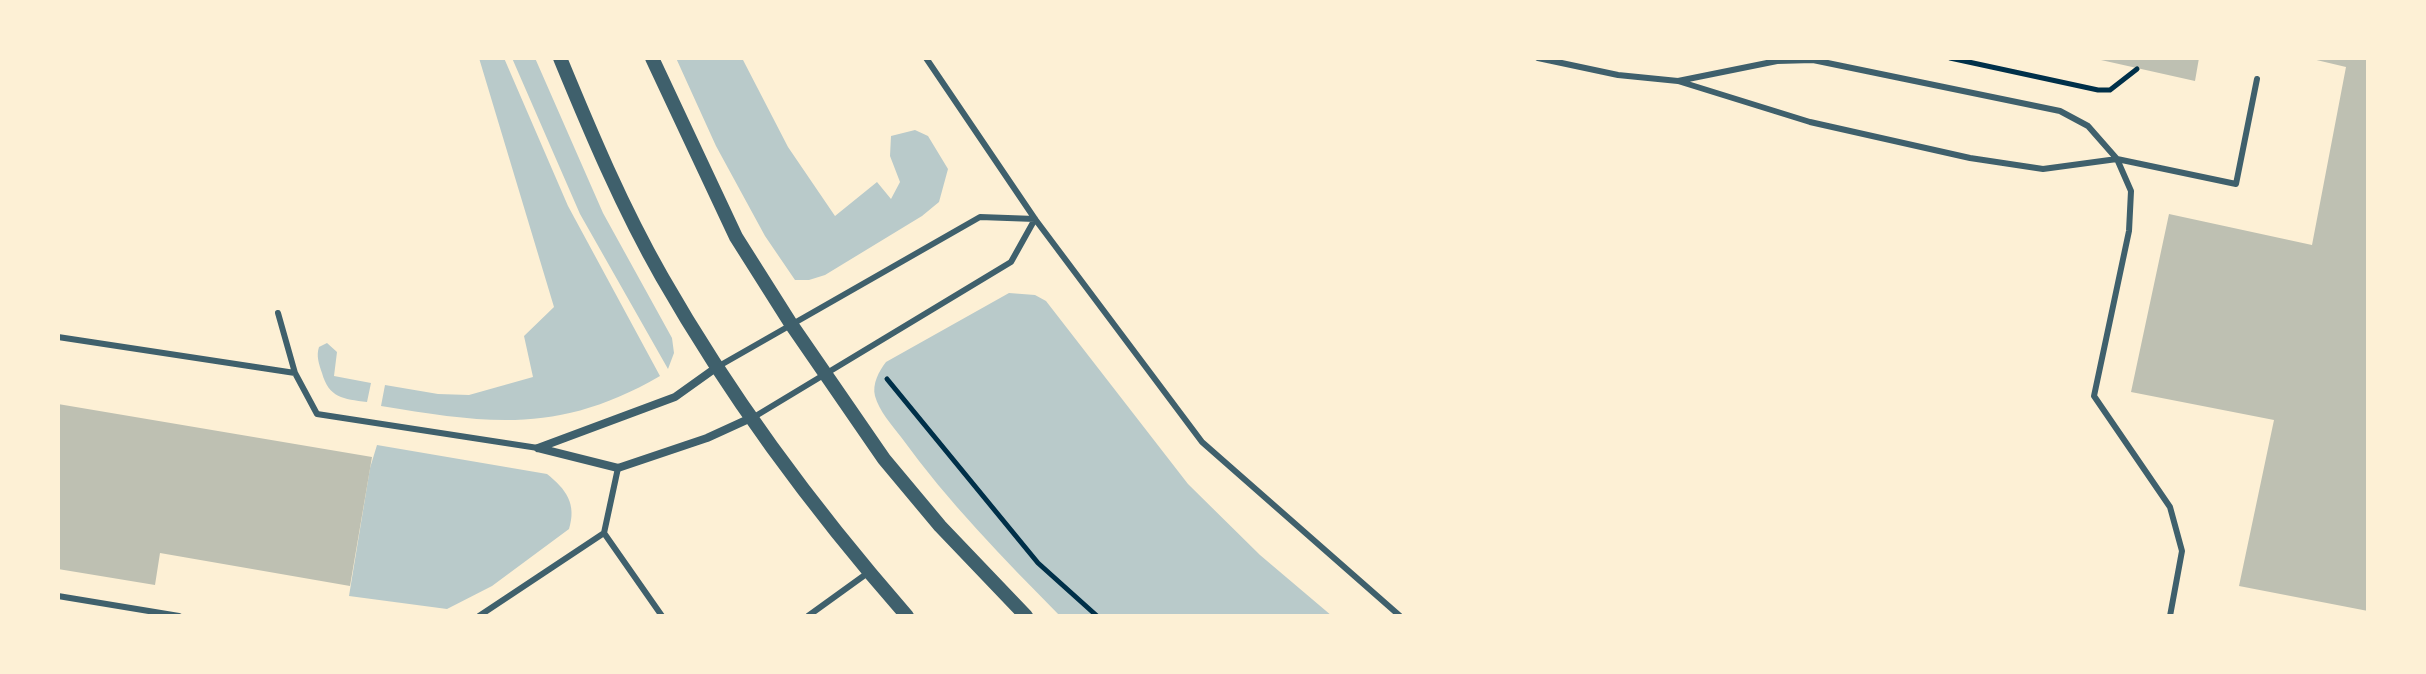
<!DOCTYPE html>
<style>
body{margin:0}
#map{position:relative;width:2426px;height:674px;overflow:hidden;background:#fdf0d5;font-family:Roboto,sans-serif}
canvas{display:block}
.frame{position:absolute;inset:0;border:60px solid #fdf0d5;pointer-events:none}
</style>
<div id="map">
<canvas width="2426" height="674"></canvas>
<div class="frame"></div>
</div>
<script>
const ctx = document.querySelector('canvas').getContext('2d');
ctx.lineJoin = 'round';
function fillPath(path, color) {
  ctx.fillStyle = color;
  ctx.fill(path, 'evenodd');
}
function trace(path, color, width, dash) {
  ctx.strokeStyle = color;
  ctx.lineWidth = width;
  ctx.lineCap = dash ? 'butt' : 'round';
  ctx.setLineDash(dash || []);
  ctx.stroke(path);
}
const green = new Path2D(`
 M 479,58 L 504,58 L 568,206 L 660,376 C 560,434 490,424 381,406 L 385,385 L 438,394 L 469,395 L 533,377 L 524,336 L 554,307 Z
 M 512,58 L 535,58 L 603,213 L 672,338 L 674,353 L 668,369 L 580,214 Z
 M 676,58 L 742,58 L 788,147 L 835,216 L 877,182 L 891,199 L 900,182 L 890,156 L 891,136 L 915,130 L 928,136 L 948,169 L 939,202 L 922,216 L 825,275 L 809,280 L 795,280 L 765,236 L 716,146 Z
 M 1009,293 L 1035,295 L 1046,301 L 1188,484 L 1260,555 L 1332,616 L 1060,616 C 1004,559 948,502 901,437 C 892,425 879,411 875,396 C 872,384 879,371 886,362 Z
 M 327,343 L 337,352 L 334,376 L 371,383 L 367,402 C 343,399 329,398 322,373 C 319,364 316,356 319,347 Z
 M 377,445 L 547,474 C 566,489 577,504 569,529 L 492,586 L 447,609 L 349,596 L 370,468 Z`);
const building = new Path2D(`
 M 2092,58 L 2199,58 L 2195,81 Z
 M 2308,58 L 2368,58 L 2368,611 L 2239,586 L 2274,420 L 2131,392 L 2169,214 L 2312,245 L 2346,67 Z
 M 58,404 L 372,457 L 350,586 L 160,553 L 155,585 L 58,569 Z`);
const path = new Path2D(`
 M 1950,58 L 2098,90 L 2110,90 L 2137,69
 M 887,379 L 1038,563 L 1097,616`);
const service = new Path2D(`
 M 926,58 L 1035,219 L 1202,442 L 1400,616
 M 1538,58 L 1618,75 L 1678,81 L 1810,122 L 1970,158 L 2043,169 L 2117,159 L 2236,184 L 2257,79
 M 1678,81 L 1777,61 L 1813,60 L 2060,111 L 2088,126 L 2117,159 L 2131,191 L 2129,231 L 2094,396 L 2170,507 L 2182,551 L 2170,616
 M 278,313 L 295,373
 M 58,337 L 295,373 L 317,414 L 538,448
 M 719,366 L 980,217 L 1035,219 L 1011,262 L 754,417
 M 604,533 L 662,616
 M 58,596 L 179,616
 M 479,616 L 604,533 L 618,468
 M 808,616 L 869,572`);
const minor = new Path2D(`
 M 538,448 L 618,468 L 707,438 L 753,417
 M 538,448 L 675,397 L 717,367`);
const tertiary = new Path2D(`
 M 560,58 C 591,133 622,207 662,277 C 731,398 816,512 907,616
 M 652,58 L 736,237 L 791,324 L 884,459 L 940,526 L 1026,616`);
fillPath(green, '#b9caca');
fillPath(building, '#bec0b2');
trace(path, '#003049', 5);
trace(service, '#3f606c', 6);
trace(minor, '#3f606c', 8);
trace(tertiary, '#3f606c', 14);
</script>
